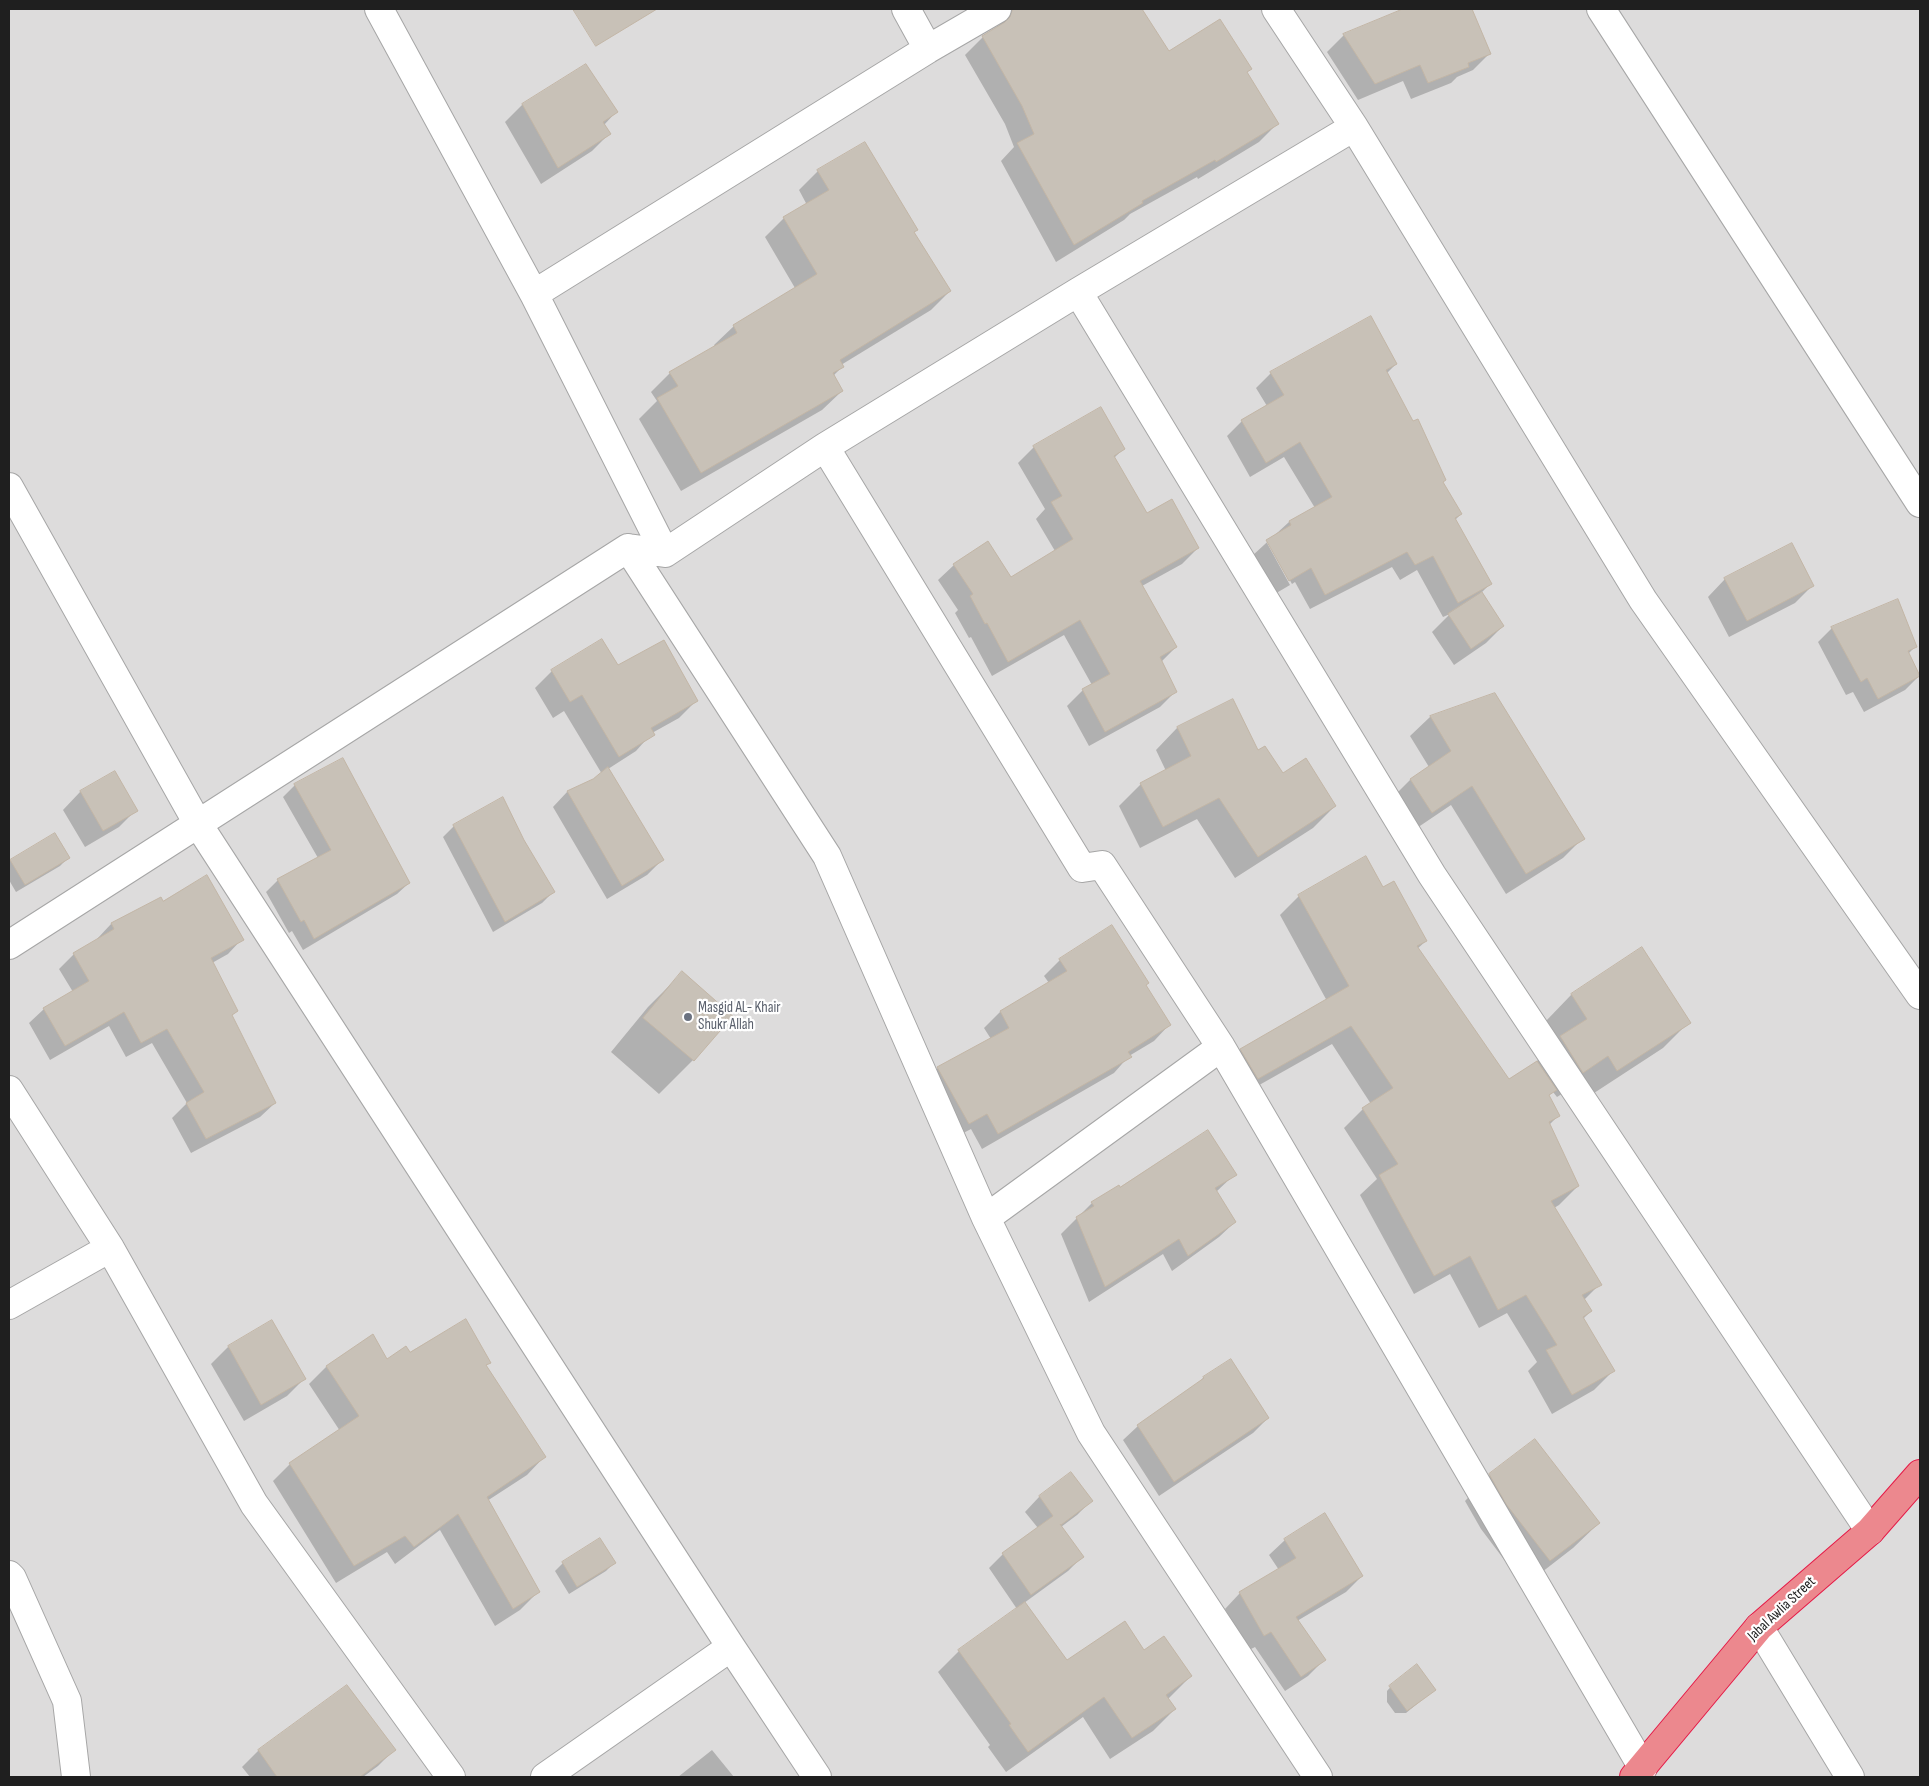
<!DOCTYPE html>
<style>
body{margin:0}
#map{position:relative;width:1929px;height:1786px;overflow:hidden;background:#f0eee4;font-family:"Sofia Sans Condensed",sans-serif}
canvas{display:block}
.frame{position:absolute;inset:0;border:10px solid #1f1f1f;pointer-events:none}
</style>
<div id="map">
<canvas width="1929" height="1786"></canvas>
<div class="frame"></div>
</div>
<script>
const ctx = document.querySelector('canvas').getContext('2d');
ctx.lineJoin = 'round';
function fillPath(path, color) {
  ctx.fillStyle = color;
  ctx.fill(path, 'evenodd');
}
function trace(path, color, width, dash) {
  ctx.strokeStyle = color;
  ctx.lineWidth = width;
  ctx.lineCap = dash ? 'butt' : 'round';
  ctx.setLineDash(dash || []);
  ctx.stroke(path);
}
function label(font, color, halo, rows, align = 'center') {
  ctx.font = font + ' "Sofia Sans Condensed",sans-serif';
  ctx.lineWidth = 4.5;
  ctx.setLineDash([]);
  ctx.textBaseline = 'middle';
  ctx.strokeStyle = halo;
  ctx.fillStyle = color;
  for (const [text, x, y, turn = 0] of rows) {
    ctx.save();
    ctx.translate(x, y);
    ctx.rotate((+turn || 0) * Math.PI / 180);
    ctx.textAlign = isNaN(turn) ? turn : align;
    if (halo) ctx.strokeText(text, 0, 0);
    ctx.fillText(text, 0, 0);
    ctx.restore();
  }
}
const residential = new Path2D(`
 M 9,9 L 1920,9 L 1920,1777 L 9,1777 Z`);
const shadow = new Path2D(`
 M 1018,9 L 1124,9 L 1139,34 L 1169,53 L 1250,69 L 1246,73 L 1277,124 L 1259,142 L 1198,179 L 1197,177 L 1130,214 L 1124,220 L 1056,262 L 1001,161 L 1014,147 L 1005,124 L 965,55 L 983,37 L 995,29 Z
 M 1407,9 L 1471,9 L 1490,53 L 1473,70 L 1457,77 L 1451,83 L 1411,99 L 1403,81 L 1358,100 L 1327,52 L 1344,35 Z
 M 586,66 L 616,112 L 604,125 L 609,134 L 592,151 L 541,184 L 505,122 L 522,105 Z
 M 818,171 L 917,229 L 913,233 L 950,291 L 931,310 L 841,365 L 842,367 L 833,376 L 842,391 L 822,410 L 681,491 L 639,419 L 657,401 L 651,392 L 670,373 L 715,347 L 714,345 L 734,326 L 795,288 L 765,237 L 784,218 L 807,205 L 799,190 Z
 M 1396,364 L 1387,373 L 1442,482 L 1461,514 L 1455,520 L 1490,584 L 1481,593 L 1503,626 L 1486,643 L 1454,665 L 1432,632 L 1450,614 L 1443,617 L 1417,570 L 1400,580 L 1392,567 L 1310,609 L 1295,582 L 1292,584 L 1269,543 L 1267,543 L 1290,585 L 1273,595 L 1252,556 L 1289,522 L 1315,508 L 1284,457 L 1250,477 L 1227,436 L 1242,421 L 1267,406 L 1256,388 L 1271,373 Z
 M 1100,408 L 1123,449 L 1114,458 L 1146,515 L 1198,548 L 1182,564 L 1142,586 L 1176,647 L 1161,662 L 1176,691 L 1160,707 L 1089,746 L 1067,706 L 1083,690 L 1092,685 L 1064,635 L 992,676 L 971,637 L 969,638 L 955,613 L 958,610 L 938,580 L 954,565 L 1010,579 L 1055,551 L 1036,519 L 1045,509 L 1018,463 L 1034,447 Z
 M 1725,579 L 1812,586 L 1795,603 L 1729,637 L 1708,597 Z
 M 1832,628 L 1916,646 L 1908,654 L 1919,676 L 1905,690 L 1864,712 L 1853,692 L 1846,695 L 1818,642 Z
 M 618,667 L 696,701 L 679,718 L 652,733 L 636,751 L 608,769 L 662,860 L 647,875 L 607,899 L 553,807 L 567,792 L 593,780 L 602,774 L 564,711 L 553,718 L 535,688 L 552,671 Z
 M 1495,695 L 1583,838 L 1563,858 L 1506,894 L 1451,805 L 1411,832 L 1390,800 L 1410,780 L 1429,767 L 1410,736 L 1430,717 Z
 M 1233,701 L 1258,752 L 1282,775 L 1335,806 L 1313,828 L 1235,878 L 1197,819 L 1140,848 L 1119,806 L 1141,784 L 1166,771 L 1156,750 L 1177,728 Z
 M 343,760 L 409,883 L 397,894 L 303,950 L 292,931 L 289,933 L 266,892 L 278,880 L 318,858 L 283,797 L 295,785 Z
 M 114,773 L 136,810 L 119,827 L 85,847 L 63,810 L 80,792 Z
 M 454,826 L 553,892 L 542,903 L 493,932 L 443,837 Z
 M 68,858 L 60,866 L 16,892 L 9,880 L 9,862 L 10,861 Z
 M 1383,888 L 1426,941 L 1417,949 L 1508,1080 L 1535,1063 L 1558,1040 L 1546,1021 L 1571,995 L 1642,949 L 1689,1022 L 1663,1048 L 1591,1095 L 1582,1081 L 1557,1097 L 1553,1092 L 1548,1096 L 1559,1115 L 1549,1125 L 1578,1186 L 1559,1205 L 1554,1208 L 1600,1284 L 1584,1300 L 1591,1311 L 1583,1319 L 1613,1371 L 1594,1390 L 1552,1414 L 1528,1371 L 1537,1362 L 1507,1313 L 1479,1328 L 1450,1274 L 1414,1294 L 1360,1195 L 1377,1179 L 1344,1128 L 1363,1109 L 1371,1104 L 1332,1044 L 1238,1097 L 1222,1069 L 1241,1050 L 1327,1001 L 1280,915 L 1299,896 Z
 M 160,899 L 162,903 L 242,939 L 228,954 L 212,963 L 237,1011 L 231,1016 L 275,1103 L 260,1117 L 191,1153 L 172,1118 L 187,1103 L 152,1043 L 126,1057 L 109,1026 L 50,1060 L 29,1023 L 44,1009 L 73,992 L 59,969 L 74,954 L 98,941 L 97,939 L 111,924 Z
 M 1060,960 L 1145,985 L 1169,1025 L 1154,1041 L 1129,1056 L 1114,1073 L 982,1149 L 971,1129 L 952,1139 L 922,1084 L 938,1068 L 991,1039 L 984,1028 L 1000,1012 L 1049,983 L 1044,976 Z
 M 682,973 L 731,1016 L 693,1060 L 659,1094 L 611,1052 L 648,1007 Z
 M 1235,1174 L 1216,1192 L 1235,1222 L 1219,1237 L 1172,1271 L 1163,1254 L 1089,1302 L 1061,1234 L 1092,1203 L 1120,1189 Z
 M 228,1347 L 304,1379 L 287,1396 L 244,1421 L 211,1364 Z
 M 410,1354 L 489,1362 L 485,1366 L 544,1457 L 527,1475 L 487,1501 L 538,1592 L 520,1610 L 495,1626 L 440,1530 L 395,1564 L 387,1552 L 336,1583 L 273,1481 L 290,1464 L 340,1431 L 309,1384 L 326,1367 L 387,1361 Z
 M 1231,1361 L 1268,1418 L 1253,1433 L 1159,1496 L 1123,1440 L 1138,1426 L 1195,1386 L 1203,1378 Z
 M 1071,1474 L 1091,1501 L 1077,1515 L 1061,1527 L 1082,1557 L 1068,1571 L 1024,1603 L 1066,1662 L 1144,1652 L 1191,1676 L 1168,1699 L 1175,1709 L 1153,1731 L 1110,1759 L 1083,1717 L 1006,1772 L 988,1747 L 990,1745 L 938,1672 L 959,1651 L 1017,1609 L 989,1568 L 1003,1554 L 1038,1528 L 1025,1512 L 1039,1497 Z
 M 1490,1475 L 1599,1523 L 1573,1548 L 1524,1586 L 1481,1529 L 1465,1501 Z
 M 1285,1540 L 1362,1576 L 1346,1592 L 1297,1621 L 1324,1660 L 1308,1676 L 1285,1691 L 1255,1647 L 1249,1650 L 1225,1609 L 1240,1593 L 1279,1570 L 1269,1555 Z
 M 563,1563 L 614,1563 L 606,1571 L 569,1594 L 555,1571 Z
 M 1395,1682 L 1434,1690 L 1406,1713 L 1395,1713 L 1387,1702 L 1387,1691 Z
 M 346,1687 L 394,1750 L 378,1766 L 363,1777 L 250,1777 L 242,1767 L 258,1751 Z
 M 712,1750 L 734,1777 L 678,1777 Z`);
const building = new Path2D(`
 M 573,9 L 657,9 L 596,46 Z
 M 1015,9 L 1142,9 L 1169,51 L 1220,19 L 1252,69 L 1247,72 L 1279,124 L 1216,162 L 1215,160 L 1142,201 L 1143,203 L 1074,245 L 1017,143 L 1034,134 L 1022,106 L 982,36 L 1005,22 L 1010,17 L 1012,11 Z
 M 1403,9 L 1472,9 L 1491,54 L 1468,63 L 1469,67 L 1428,83 L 1420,65 L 1375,84 L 1343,34 Z
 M 586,64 L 618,112 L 603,122 L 611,134 L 558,168 L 522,104 Z
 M 865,142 L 918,230 L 914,232 L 951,291 L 840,360 L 844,367 L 833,373 L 843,391 L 701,473 L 657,398 L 678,386 L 669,372 L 737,333 L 733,325 L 817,274 L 783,217 L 829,190 L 817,170 Z
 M 1371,316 L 1397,364 L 1386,370 L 1413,421 L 1418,419 L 1446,480 L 1443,482 L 1462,514 L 1455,518 L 1492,584 L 1458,603 L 1433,556 L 1415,565 L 1407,552 L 1325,595 L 1311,568 L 1289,581 L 1266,540 L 1291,525 L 1289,521 L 1332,497 L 1300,442 L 1266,463 L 1241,420 L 1284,395 L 1270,372 Z
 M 1101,407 L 1125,449 L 1114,456 L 1147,513 L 1172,499 L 1199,548 L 1140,581 L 1177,647 L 1160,657 L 1177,692 L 1105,732 L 1082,689 L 1110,674 L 1080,620 L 1008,662 L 987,623 L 985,624 L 970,596 L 973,594 L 953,564 L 988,541 L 1011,577 L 1073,539 L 1051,502 L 1062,496 L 1033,446 Z
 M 1792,543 L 1814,586 L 1747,621 L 1724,578 Z
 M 1482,592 L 1504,626 L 1471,649 L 1448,614 Z
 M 1898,599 L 1917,647 L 1908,651 L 1920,676 L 1878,699 L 1867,678 L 1861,682 L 1831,627 Z
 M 602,639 L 618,665 L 664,640 L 698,701 L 651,728 L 655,735 L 619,757 L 582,695 L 570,702 L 551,670 Z
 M 1495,693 L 1585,839 L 1526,874 L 1472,786 L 1432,813 L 1410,779 L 1451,751 L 1430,716 Z
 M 1233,699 L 1258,750 L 1265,746 L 1283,773 L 1306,758 L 1336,806 L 1258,857 L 1219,798 L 1163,827 L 1140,783 L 1191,756 L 1177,727 Z
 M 343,758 L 410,883 L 314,939 L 304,920 L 301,922 L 277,879 L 331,850 L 294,784 Z
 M 608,767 L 664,860 L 622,886 L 567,791 L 593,779 Z
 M 115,771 L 138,811 L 103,831 L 80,791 Z
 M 503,797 L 524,840 L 555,892 L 505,922 L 453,825 Z
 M 55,833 L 70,858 L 25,885 L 10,860 Z
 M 1366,856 L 1383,887 L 1394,881 L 1427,941 L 1417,946 L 1509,1079 L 1537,1061 L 1557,1090 L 1549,1095 L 1560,1116 L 1549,1122 L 1579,1186 L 1551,1201 L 1602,1285 L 1582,1295 L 1592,1311 L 1583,1317 L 1615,1371 L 1572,1395 L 1546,1350 L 1557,1345 L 1526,1295 L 1498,1310 L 1470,1256 L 1434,1276 L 1379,1175 L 1398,1164 L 1362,1108 L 1393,1088 L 1351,1026 L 1258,1079 L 1240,1049 L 1349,986 L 1298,895 Z
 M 207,875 L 244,940 L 211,958 L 238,1011 L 232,1015 L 276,1103 L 206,1139 L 186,1103 L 204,1092 L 167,1029 L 141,1043 L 124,1012 L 65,1046 L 43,1008 L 89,981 L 73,953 L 114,929 L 111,923 L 161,897 L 163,901 Z
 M 1112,925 L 1149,983 L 1146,985 L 1171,1025 L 1128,1052 L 1132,1057 L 998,1134 L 987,1114 L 969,1124 L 937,1067 L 1009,1028 L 1000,1011 L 1067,971 L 1059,959 Z
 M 1642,947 L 1691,1023 L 1617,1071 L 1608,1056 L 1583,1073 L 1560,1036 L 1587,1019 L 1571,994 Z
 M 682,971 L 733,1016 L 694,1061 L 643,1018 Z
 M 1208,1130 L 1237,1175 L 1215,1188 L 1236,1222 L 1188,1256 L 1179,1239 L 1105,1287 L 1076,1217 L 1094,1206 L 1091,1202 L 1119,1185 L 1120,1187 Z
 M 466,1319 L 491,1363 L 486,1365 L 546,1457 L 487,1497 L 540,1592 L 513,1609 L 458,1514 L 414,1547 L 405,1536 L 354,1566 L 289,1463 L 359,1416 L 326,1366 L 373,1334 L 387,1359 L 406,1346 L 410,1352 Z
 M 272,1320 L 306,1379 L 261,1405 L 228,1346 Z
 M 1231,1359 L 1269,1418 L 1174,1482 L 1137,1425 L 1204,1378 L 1203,1377 Z
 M 1535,1439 L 1600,1523 L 1550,1561 L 1506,1504 L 1489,1474 Z
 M 1071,1472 L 1093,1501 L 1061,1525 L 1060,1524 L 1084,1557 L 1031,1595 L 1002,1553 L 1053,1516 L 1039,1496 Z
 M 1325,1513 L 1363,1576 L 1296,1617 L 1326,1660 L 1301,1677 L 1271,1632 L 1264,1636 L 1239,1592 L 1296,1558 L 1284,1539 Z
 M 600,1538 L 616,1563 L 577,1587 L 562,1562 Z
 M 1025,1602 L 1067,1660 L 1125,1621 L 1144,1650 L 1164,1636 L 1192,1676 L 1166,1695 L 1176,1709 L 1132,1738 L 1104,1697 L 1028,1752 L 1009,1725 L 1011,1724 L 958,1650 Z
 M 1417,1664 L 1436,1690 L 1407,1711 L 1389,1686 Z
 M 347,1685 L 396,1750 L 360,1777 L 277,1777 L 258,1750 Z`);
const minor = new Path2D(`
 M 379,9 L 534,294 L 665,553
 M 906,9 L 928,49
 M 1276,9 L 1354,127 L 1643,600 L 1920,995
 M 1601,9 L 1920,503
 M 1078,292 L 1432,875 L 1870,1531
 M 534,294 L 928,49 L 997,9
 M 825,447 L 1082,868 L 1102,865 L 1221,1047 L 1643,1768
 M 9,487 L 198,824 L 731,1647 L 817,1777
 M 628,548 L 827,856 L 986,1218 L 1091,1433 L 1318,1777
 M 9,945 L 628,548 L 665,553 L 825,447 L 1078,292 L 1354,127
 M 9,1090 L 110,1248 L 254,1504 L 451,1777
 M 986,1218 L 1221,1047
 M 9,1305 L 110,1248
 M 9,1575 L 12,1578 L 67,1701 L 76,1777
 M 1759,1627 L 1850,1777
 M 545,1777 L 731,1647`);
const highway = new Path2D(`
 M 1634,1777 L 1759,1627 L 1870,1531 L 1920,1474`);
const markers = [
 [688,1017,5,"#6b7280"]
];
const worshipNames = [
 ["Masgid AL- Khair",698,1008],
 ["Shukr Allah",698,1025]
];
const streetNames = [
 ["Jabal Awlia Street",1782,1609,-43]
];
fillPath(residential, '#dddcdc');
fillPath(shadow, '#0003');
fillPath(building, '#c8c1b7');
trace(building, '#c3b6a6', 1);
trace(minor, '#a6a6a6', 30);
trace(highway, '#e51a47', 30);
trace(minor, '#fff', 28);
trace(highway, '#ec888e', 28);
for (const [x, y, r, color] of markers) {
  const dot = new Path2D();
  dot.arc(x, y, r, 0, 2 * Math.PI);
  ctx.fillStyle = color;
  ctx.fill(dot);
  trace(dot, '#fff', 2);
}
label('15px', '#5b616d', '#fff', worshipNames, 'left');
label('15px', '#1f1f1f', '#fff', streetNames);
</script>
